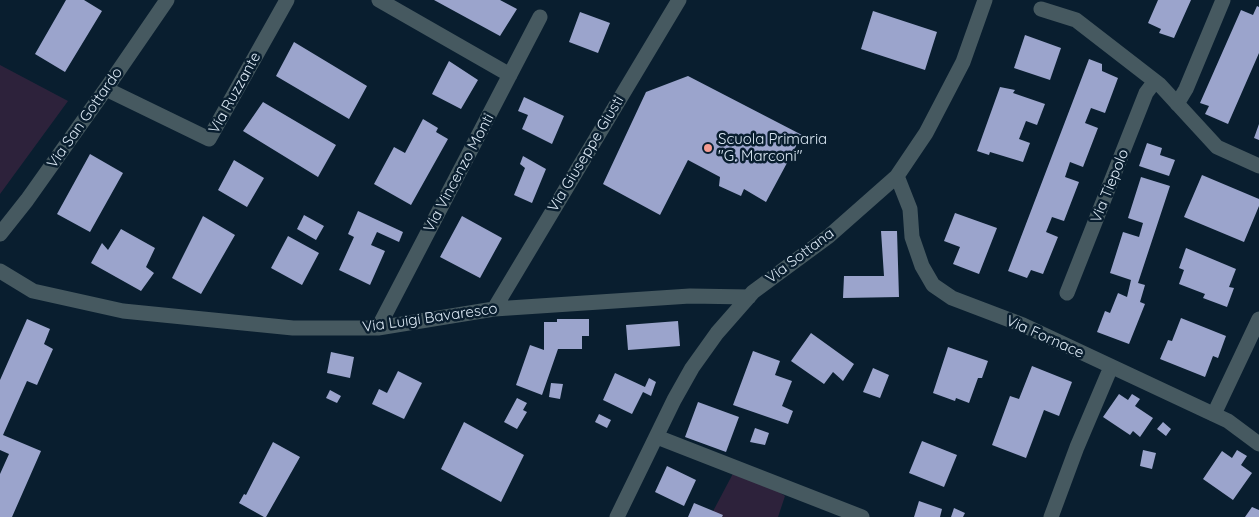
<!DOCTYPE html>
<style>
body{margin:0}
canvas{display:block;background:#091e2f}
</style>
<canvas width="1259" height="517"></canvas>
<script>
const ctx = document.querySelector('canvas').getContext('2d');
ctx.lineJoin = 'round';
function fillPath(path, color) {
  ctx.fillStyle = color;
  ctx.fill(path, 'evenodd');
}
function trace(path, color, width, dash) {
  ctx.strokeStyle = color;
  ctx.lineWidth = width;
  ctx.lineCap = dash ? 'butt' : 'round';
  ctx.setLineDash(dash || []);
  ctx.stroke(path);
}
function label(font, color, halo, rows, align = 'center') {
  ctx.font = font + ' Quicksand,sans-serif';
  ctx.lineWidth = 5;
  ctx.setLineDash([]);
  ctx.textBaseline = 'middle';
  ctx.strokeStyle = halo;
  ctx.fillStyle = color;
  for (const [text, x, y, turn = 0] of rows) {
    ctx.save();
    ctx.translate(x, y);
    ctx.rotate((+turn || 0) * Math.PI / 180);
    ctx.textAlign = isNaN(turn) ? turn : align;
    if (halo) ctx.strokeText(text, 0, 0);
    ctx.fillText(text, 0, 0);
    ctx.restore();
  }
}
const green = new Path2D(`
 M 0,65 L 68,101 L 0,194 Z
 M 737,466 L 785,496 L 778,517 L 710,517 Z`);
const building = new Path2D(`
 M 66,0 L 84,0 L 102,11 L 65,72 L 35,54 Z
 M 434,0 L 500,0 L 517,9 L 500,36 Z
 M 1158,0 L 1191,0 L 1174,38 L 1159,33 L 1161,29 L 1148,23 Z
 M 1257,6 L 1259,7 L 1259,53 L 1228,124 L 1205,114 L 1209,106 L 1200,103 L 1241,10 L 1253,15 Z
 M 873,11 L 937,32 L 925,70 L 861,49 Z
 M 580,12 L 610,23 L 598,53 L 569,42 Z
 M 1025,35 L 1061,48 L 1050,80 L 1014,68 Z
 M 294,42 L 367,86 L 349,119 L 276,76 Z
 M 1089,59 L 1102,64 L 1102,71 L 1118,78 L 1105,113 L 1091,108 L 1085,123 L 1098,128 L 1083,167 L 1070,162 L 1065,177 L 1079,182 L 1064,221 L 1052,217 L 1046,232 L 1058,237 L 1043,274 L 1031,270 L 1027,278 L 1008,271 Z
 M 449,61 L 478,80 L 461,109 L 432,94 Z
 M 688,76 L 802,135 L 766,202 L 744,189 L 741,196 L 719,186 L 720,177 L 688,160 L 660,215 L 603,184 L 646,92 Z
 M 1000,87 L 1015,90 L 1013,93 L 1045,104 L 1037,125 L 1026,121 L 1019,139 L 1030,143 L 1023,162 L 990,152 L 989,155 L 977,151 Z
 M 524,97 L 564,116 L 552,144 L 522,129 L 528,115 L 518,111 Z
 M 263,102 L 336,145 L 318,177 L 243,131 Z
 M 423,119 L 438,128 L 436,132 L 448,139 L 411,205 L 374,184 L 394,147 L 405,153 Z
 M 1259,124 L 1259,140 L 1254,138 Z
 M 1147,143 L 1162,148 L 1160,155 L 1175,160 L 1169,176 L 1139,166 Z
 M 90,154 L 123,173 L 90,232 L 57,214 Z
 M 523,156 L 546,169 L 532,203 L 514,195 L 525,168 L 520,164 Z
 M 234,160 L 264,178 L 247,207 L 218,190 Z
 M 1202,175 L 1259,199 L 1259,206 L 1244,242 L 1184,217 Z
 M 1141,177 L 1170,186 L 1138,283 L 1145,285 L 1140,302 L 1145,304 L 1129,344 L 1097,332 L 1105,311 L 1110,313 L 1118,293 L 1127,297 L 1131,280 L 1110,273 L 1123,232 L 1139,237 L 1143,223 L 1128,218 Z
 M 358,211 L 403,232 L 399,242 L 377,232 L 371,245 L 385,251 L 370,285 L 339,270 L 354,237 L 348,234 Z
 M 955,213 L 997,228 L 979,274 L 953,264 L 960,247 L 944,241 Z
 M 304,215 L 324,226 L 316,240 L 297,229 Z
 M 203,216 L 235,235 L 201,294 L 172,278 Z
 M 462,216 L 502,238 L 480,278 L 440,257 Z
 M 121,229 L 155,248 L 146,267 L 154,273 L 141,291 L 91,263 L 102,243 L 108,250 Z
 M 881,231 L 897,231 L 899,297 L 843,298 L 844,276 L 884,276 Z
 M 288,236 L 319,253 L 302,285 L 271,268 Z
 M 1186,248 L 1236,269 L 1229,287 L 1234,288 L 1227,307 L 1203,298 L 1205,294 L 1179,284 L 1184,270 L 1179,268 Z
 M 1181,318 L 1226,336 L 1218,358 L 1213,356 L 1205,377 L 1160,359 L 1168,340 L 1172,341 Z
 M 27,319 L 50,329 L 44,344 L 53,349 L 37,385 L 27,381 L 3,435 L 41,451 L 12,517 L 0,517 L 0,474 L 9,454 L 0,450 L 0,380 Z
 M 557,319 L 589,319 L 589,336 L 582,336 L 582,349 L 558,349 L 542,395 L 516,385 L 530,345 L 544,350 L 544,322 L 557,322 Z
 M 678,321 L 680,346 L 628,350 L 626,325 Z
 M 811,333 L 854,364 L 843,381 L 833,372 L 824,384 L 791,361 Z
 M 948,347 L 988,361 L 982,378 L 978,378 L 969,403 L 956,398 L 955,401 L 933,393 Z
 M 753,351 L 780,361 L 775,375 L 792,381 L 782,406 L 793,411 L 788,424 L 733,405 Z
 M 331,352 L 354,357 L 350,378 L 327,373 Z
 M 1032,366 L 1072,382 L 1059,416 L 1044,410 L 1026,458 L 992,445 L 1010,396 L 1019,399 Z
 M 873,368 L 889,375 L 880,398 L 863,392 Z
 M 398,371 L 422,383 L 404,419 L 372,404 L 379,389 L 387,393 Z
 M 615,373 L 645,387 L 649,378 L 656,382 L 651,396 L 643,392 L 632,414 L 603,400 Z
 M 551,383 L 563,384 L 560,399 L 549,397 Z
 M 330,390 L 341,396 L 337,403 L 326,398 Z
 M 1119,394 L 1128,400 L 1132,394 L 1140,399 L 1135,406 L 1153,418 L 1140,437 L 1133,431 L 1130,435 L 1103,417 Z
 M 517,398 L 527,403 L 523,410 L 527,412 L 517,429 L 504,422 Z
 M 698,402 L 739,417 L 726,452 L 685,437 Z
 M 599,414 L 611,420 L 607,428 L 595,422 Z
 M 464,422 L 524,455 L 501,502 L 441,469 Z
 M 1163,422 L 1171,429 L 1166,436 L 1157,429 Z
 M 755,428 L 769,433 L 765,445 L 750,442 Z
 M 922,441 L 957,455 L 944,487 L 909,473 Z
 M 273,442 L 300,457 L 266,517 L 264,517 L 239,503 L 244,494 L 246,495 Z
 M 1143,450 L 1156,453 L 1152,469 L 1140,466 Z
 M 1237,450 L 1247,456 L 1241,465 L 1252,473 L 1233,500 L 1203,479 L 1222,451 L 1232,458 Z
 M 667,466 L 696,480 L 684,506 L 655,492 Z
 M 919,501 L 942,509 L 940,517 L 914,517 Z
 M 694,503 L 723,515 L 722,517 L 688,517 Z
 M 1252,507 L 1259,510 L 1259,517 L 1245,517 Z
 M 954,508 L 965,513 L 963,517 L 951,517 Z`);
const minor = new Path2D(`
 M 379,0 L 510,75
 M 1041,9 L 1076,20 L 1160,85 L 1217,147 L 1259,166
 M 106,89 L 209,139 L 287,0
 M 1177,104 L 1186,89 L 1223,0
 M 897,176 L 910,209 L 912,237 L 922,266 L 933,285 L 952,298 L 1023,325 L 1228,421 L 1259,444
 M 0,234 L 27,200 L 110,83 L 167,0
 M 0,271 L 33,291 L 123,311 L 293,328 L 378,328 L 494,309 L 690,296 L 749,297
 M 1067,293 L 1146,93 L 1155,81
 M 494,309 L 679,0
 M 378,328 L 540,17
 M 1214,414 L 1259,319
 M 657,437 L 862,517
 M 617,517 L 674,400 L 692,368 L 717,333 L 753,292 L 829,236 L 897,176 L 926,133 L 963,62 L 985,0
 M 1051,517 L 1077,447 L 1111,367`);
const markers = [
 [708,148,5,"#f59c92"]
];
const streetNames = [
 ["Via Ruzzante",235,93,-61],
 ["Via San Gottardo",85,118,-55],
 ["Via Giuseppe Giusti",586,154,-59],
 ["Via Vincenzo Monti",459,173,-62],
 ["Via Tiepolo",1110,186,-68],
 ["Via Sottana",800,256,-37],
 ["Via Luigi Bavaresco",430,318,-8],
 ["Via Fornace",1045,337,24]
];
const poiNames = [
 ["Scuola Primaria",718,139],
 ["\"G. Marconi\"",718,156]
];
fillPath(green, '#2d223b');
fillPath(building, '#9ba4cc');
trace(minor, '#465960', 15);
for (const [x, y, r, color] of markers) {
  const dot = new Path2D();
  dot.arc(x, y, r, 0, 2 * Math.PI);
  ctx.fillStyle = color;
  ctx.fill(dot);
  trace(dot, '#091e2f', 2);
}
label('15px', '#dbe8f4', '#091e2f', streetNames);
label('15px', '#dbe8f4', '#091e2f', poiNames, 'left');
</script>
